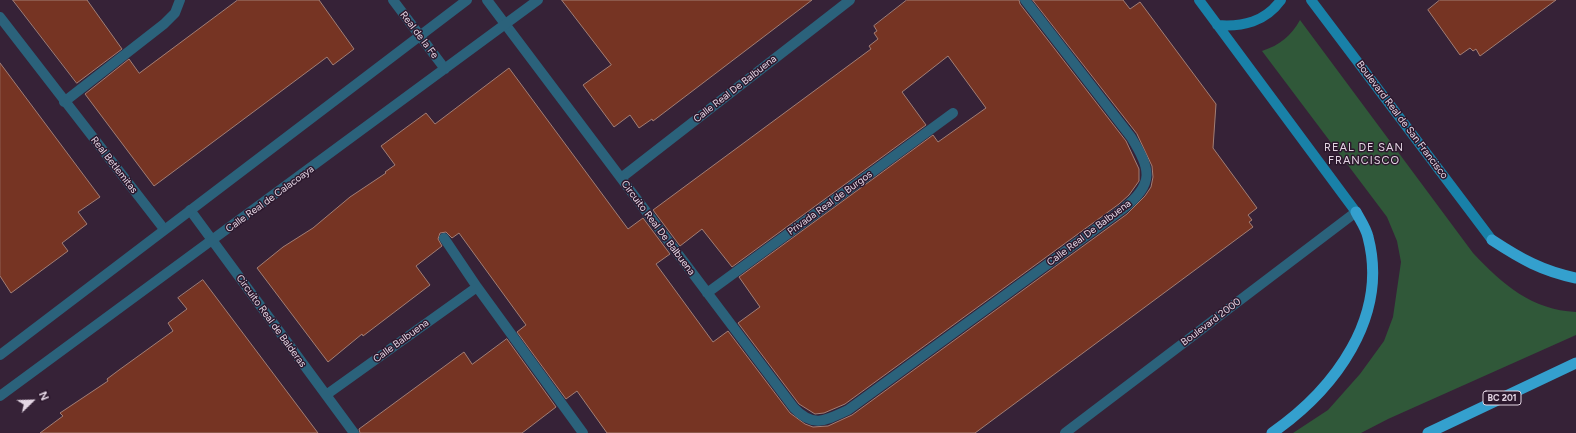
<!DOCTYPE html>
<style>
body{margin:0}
#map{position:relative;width:1576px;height:433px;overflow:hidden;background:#362237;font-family:Figtree,sans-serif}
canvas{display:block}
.north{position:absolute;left:12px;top:381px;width:40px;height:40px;-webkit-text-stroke:3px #2c182d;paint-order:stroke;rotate:67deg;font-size:11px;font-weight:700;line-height:16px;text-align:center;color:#e4d6e4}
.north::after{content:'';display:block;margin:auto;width:14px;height:18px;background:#e4d6e4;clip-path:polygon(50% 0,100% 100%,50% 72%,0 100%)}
</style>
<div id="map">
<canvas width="1576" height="433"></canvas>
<div class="north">N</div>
</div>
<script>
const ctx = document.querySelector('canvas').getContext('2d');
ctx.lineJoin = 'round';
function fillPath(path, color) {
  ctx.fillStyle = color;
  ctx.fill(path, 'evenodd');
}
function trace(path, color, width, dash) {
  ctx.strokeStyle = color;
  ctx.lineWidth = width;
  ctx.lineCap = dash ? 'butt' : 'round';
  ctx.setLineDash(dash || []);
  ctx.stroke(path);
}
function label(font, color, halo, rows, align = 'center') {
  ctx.font = font + ' Figtree,sans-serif';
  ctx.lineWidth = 3;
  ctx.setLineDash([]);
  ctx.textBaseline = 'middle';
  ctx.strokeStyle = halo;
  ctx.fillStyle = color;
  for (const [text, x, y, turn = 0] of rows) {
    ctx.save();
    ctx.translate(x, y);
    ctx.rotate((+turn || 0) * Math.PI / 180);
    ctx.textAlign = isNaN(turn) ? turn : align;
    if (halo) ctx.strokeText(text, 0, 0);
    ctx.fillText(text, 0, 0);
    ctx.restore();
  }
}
const green = new Path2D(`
 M 1300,20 L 1473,253 C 1502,284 1532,310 1576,312 L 1576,335 L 1388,419 L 1361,433 L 1293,433 L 1328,410 L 1360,374 L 1384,341 L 1393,317 L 1401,262 L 1397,241 L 1387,217 L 1262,51 C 1280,45 1291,36 1300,20 Z`);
const building = new Path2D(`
 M 13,0 L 87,0 L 122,49 L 77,83 Z
 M 238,0 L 319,0 L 354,49 L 333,65 L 327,57 L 154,186 L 85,94 L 129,59 L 139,73 Z
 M 562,0 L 812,0 L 653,121 L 652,119 L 639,128 L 630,115 L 614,127 L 583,85 L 611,65 Z
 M 907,0 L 1019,0 L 1020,4 L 1126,141 L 1139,169 L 1139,181 L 1129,195 L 1119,204 L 845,404 L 824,413 L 815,414 L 799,404 L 738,323 L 760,307 L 739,277 L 933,135 L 938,142 L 986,108 L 948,56 L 902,92 L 926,125 L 732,267 L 702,229 L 680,246 L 653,210 L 871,49 L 869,46 L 878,39 L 874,33 L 877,31 L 874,26 Z
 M 1033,0 L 1123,0 L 1130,9 L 1140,2 L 1216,104 L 1213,148 L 1257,208 L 1248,215 L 1252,220 L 1249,222 L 1253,227 L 975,433 L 607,433 L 577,391 L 566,399 L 517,332 L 526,325 L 459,233 L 452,238 L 446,232 L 440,233 L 438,239 L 442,246 L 416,266 L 430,285 L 363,336 L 362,334 L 328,362 L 257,268 L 283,247 L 313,228 L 350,197 L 386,173 L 385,172 L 395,165 L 381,146 L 426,113 L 435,124 L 509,68 L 628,229 L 643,218 L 670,254 L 656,264 L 713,342 L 728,331 L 790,413 L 805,424 L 813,427 L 828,426 L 852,415 L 1127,214 L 1145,196 L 1151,187 L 1153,177 L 1152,166 L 1137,134 Z
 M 1440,0 L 1556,0 L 1480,56 L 1476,49 L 1473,51 L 1470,48 L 1460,55 L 1428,10 Z
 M 0,63 L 100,197 L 78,212 L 87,224 L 62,243 L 68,251 L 11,293 L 0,276 Z
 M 203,280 L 318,433 L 40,433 L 63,416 L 60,413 L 108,381 L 107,379 L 119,370 L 173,331 L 168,323 L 187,309 L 178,298 Z
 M 507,339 L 556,407 L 522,433 L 360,433 L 359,429 L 464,352 L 472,364 Z`);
const minor = new Path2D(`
 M 487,0 L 794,408 C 813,428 825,421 848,410 L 1123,209 C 1155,183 1151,170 1131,137 L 1025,0
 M 0,17 L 164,229
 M 64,102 L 164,24 L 175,13 L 180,0
 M 621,178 L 850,0
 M 190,210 L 354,433
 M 444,238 L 477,287 L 583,433
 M 707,293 L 953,113
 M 326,395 L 477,287
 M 1065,433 L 1356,212`);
const tertiary = new Path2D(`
 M 393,0 L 445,69
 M 0,355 L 467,0
 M 0,396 L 538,0`);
const secondary = new Path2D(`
 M 1199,0 L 1356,212
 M 1311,0 L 1492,240
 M 1217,25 C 1243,27 1265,22 1281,0`);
const trunk = new Path2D(`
 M 1492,240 C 1521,259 1542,271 1576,278
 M 1272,433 C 1335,389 1389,317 1368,237 C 1366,228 1360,220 1356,212
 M 1428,433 L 1576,363`);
const shields = [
 [1502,398,38]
];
const shieldNames = [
 ["BC 201",1502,398]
];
const streetNames = [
 ["Real de la Fe",419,35,53],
 ["Calle Real De Balbuena",735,89,-38],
 ["Boulevard Real de San Francisco",1402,120,53],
 ["Real Betlemitas",114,165,52],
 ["Calle Real de Calacoaya",270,199,-36],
 ["Privada Real de Burgos",830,203,-36],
 ["Circuito Real De Balbuena",658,228,53],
 ["Calle Real De Balbuena",1089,233,-37],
 ["Circuito Real de Balderas",271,321,54],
 ["Boulevard 2000",1211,322,-37],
 ["Calle Balbuena",401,341,-36]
];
const neighbourhoodNames = [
 ["REAL DE SAN",1364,148],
 ["FRANCISCO",1364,161]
];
fillPath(green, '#305839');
fillPath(building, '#763423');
trace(building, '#a27e75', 1);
trace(minor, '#2b627b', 10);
trace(tertiary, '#2b627b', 10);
trace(secondary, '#1981a8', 10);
trace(trunk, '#34a0ce', 11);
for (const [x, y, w] of shields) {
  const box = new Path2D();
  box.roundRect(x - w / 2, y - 7, w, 14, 3);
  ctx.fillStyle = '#2c182d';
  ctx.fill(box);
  trace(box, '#e4d6e4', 1);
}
label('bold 9px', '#e4d6e4', null, shieldNames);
label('10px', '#e4d6e4', '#2c182d', streetNames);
ctx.letterSpacing = '1px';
label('11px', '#e4d6e4', '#2c182d', neighbourhoodNames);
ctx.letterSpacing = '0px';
</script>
